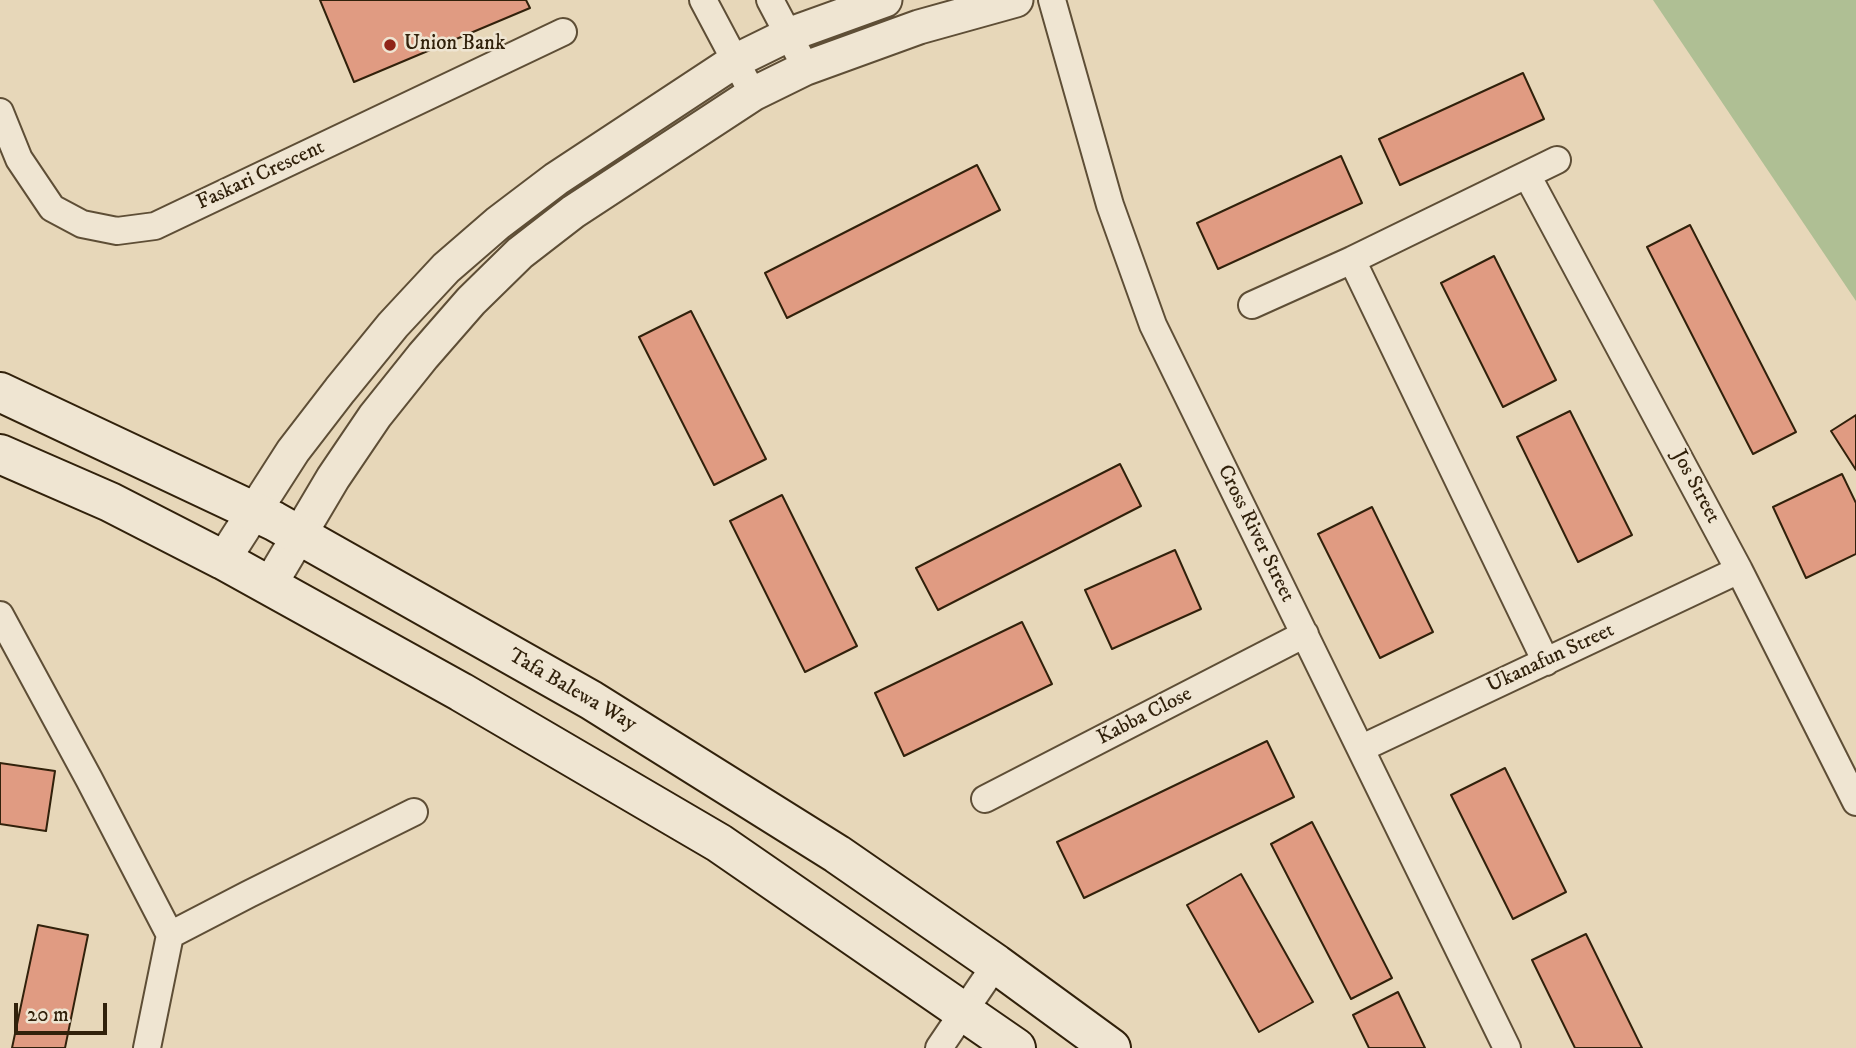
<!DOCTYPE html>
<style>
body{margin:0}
#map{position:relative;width:1856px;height:1048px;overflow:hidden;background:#e7d7b9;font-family:"IM FELL DW Pica",serif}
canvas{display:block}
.scale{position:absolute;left:14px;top:1003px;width:93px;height:32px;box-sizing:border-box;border:4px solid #31210b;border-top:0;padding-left:9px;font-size:21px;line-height:24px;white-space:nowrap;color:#31210b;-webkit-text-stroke:5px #efe5d2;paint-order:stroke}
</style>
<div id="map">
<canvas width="1856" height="1048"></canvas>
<div class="scale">20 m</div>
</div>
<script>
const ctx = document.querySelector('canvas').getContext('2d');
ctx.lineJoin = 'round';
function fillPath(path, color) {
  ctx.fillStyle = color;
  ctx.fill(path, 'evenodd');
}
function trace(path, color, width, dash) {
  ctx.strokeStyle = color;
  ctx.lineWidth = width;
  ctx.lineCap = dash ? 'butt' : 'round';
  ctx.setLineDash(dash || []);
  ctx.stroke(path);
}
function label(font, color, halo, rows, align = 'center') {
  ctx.font = font + ' "IM FELL DW Pica",serif';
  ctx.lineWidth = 5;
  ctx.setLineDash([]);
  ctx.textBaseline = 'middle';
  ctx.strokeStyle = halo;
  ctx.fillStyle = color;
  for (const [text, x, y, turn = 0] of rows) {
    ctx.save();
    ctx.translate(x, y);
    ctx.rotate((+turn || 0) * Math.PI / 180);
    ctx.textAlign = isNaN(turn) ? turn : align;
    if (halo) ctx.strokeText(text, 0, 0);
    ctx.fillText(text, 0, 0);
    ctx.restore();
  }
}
const green = new Path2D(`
 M 1653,0 L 1856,0 L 1856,301 Z`);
const building = new Path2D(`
 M 320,0 L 526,0 L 530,8 L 354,82 Z
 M 1523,73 L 1544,119 L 1400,185 L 1379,139 Z
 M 1341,156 L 1362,203 L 1218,269 L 1197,223 Z
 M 977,165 L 1000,210 L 787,318 L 765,273 Z
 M 1690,225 L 1796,432 L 1753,454 L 1647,247 Z
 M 1494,256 L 1556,380 L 1503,407 L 1441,283 Z
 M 691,311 L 766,459 L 714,485 L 639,337 Z
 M 1570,411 L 1632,535 L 1578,562 L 1517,437 Z
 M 1856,415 L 1856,470 L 1831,431 Z
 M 1120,464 L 1141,506 L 938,610 L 916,568 Z
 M 1842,474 L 1856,503 L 1856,554 L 1806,578 L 1773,507 Z
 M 782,495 L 857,646 L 805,672 L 730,521 Z
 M 1372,507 L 1433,632 L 1380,658 L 1318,534 Z
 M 1175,550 L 1201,609 L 1112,649 L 1085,590 Z
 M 1022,622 L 1052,684 L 904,756 L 875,693 Z
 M 1267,741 L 1294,797 L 1084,898 L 1057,842 Z
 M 0,763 L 55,771 L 46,831 L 0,824 Z
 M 1505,768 L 1566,892 L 1513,919 L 1451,795 Z
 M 1312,822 L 1392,978 L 1351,999 L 1271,844 Z
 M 1241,874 L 1313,1002 L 1259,1032 L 1187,905 Z
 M 38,925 L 88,935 L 65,1048 L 12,1048 Z
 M 1586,934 L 1642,1048 L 1575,1048 L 1532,960 Z
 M 1398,992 L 1425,1048 L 1369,1048 L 1353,1015 Z`);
const minor = new Path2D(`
 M 703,0 L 753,94
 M 770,0 L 806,68
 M 1052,0 L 1110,205 L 1153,325 L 1507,1048
 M 0,112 L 19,159 L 52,208 L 82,224 L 117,231 L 155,226 L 563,32
 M 1527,175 L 1739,570 L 1856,802
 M 1352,260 L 1546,662
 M 1252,305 L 1352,260 L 1557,160
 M 0,615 L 89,779 L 170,935
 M 1362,748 L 1739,570
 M 985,799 L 1305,634
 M 147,1048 L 170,935 L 249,894 L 414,812
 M 939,1048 L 996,964`);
const tertiary = new Path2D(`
 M 223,560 L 293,451 L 340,390 L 393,325 L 446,268 L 498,223 L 556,179 L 735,61 L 788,35 L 885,0
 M 269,586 L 333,478 L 375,416 L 423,356 L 471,301 L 520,253 L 573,212 L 753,94 L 806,68 L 919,27 L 1016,0`);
const secondary = new Path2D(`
 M 0,392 L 274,521 L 591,700 L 837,854 L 996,964 L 1111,1048
 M 0,454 L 110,502 L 223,560 L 461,692 L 719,843 L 1016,1048`);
const markers = [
 [390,45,7,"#8f2418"]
];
const poiNames = [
 ["Union Bank",404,45]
];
const streetNames = [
 ["Faskari Crescent",261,176,-25],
 ["Jos Street",1695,487,62],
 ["Cross River Street",1255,534,64],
 ["Ukanafun Street",1551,659,-25],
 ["Tafa Balewa Way",572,691,30],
 ["Kabba Close",1145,717,-27]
];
fillPath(green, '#afbf94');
fillPath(building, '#e09b82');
trace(building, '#31210b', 2);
trace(minor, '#5e4e36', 30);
trace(tertiary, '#5e4e36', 37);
trace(secondary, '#31210b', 42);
trace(minor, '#efe5d2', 26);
trace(tertiary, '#efe5d2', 33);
trace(secondary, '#efe5d2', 38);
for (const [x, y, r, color] of markers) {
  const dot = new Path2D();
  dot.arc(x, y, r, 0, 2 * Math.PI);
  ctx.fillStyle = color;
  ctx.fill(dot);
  trace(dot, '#efe5d2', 2.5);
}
label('21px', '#31210b', '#efe5d2', poiNames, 'left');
label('21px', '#31210b', '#efe5d2', streetNames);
</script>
